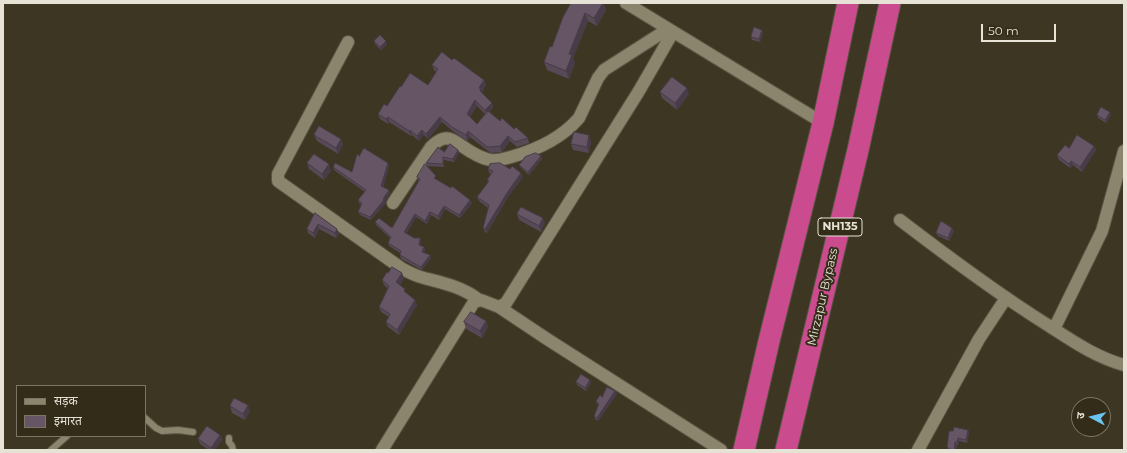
<!DOCTYPE html>
<meta charset="utf-8">
<style>
body{margin:0}
#map{position:relative;width:1127px;height:453px;overflow:hidden;background:#3c3622;font-family:Montserrat,"Noto Sans Devanagari",sans-serif}
canvas{display:block}
.frame{position:absolute;inset:0;border:4px solid #e6e2d6;pointer-events:none}
.legend{position:absolute;left:16px;top:385px;width:130px;height:52px;box-sizing:border-box;background:#322c18;border:1px solid #7a7564;margin:0;padding:5px 7px;list-style:none;font-size:12px;color:#e6e2d6}
.legend li{display:flex;align-items:center;gap:8px;height:20px}
.legend b{width:20px;border:1px solid #7a7564}
.north{position:absolute;left:1071px;top:397px;width:40px;height:40px;box-sizing:border-box;background:#322c18;border:1px solid #7a7564;border-radius:50%;rotate:277deg;font-size:11px;font-weight:700;line-height:16px;text-align:center;color:#e6e2d6}
.north::after{content:'';display:block;margin:auto;width:14px;height:18px;background:#6bc3f2;clip-path:polygon(50% 0,100% 100%,50% 72%,0 100%)}
.scale{position:absolute;left:981px;top:24px;width:75px;height:18px;box-sizing:border-box;border:2px solid #e6e2d6;border-top:0;padding-left:5px;font-size:12px;line-height:14px;white-space:nowrap;color:#e6e2d6;-webkit-text-stroke:3px #322c18;paint-order:stroke}
</style>
<div id="map">
<canvas width="1127" height="453"></canvas>
<div class="frame"></div>
<ul class="legend">
<li><b style="height:5px;background:#8c856e"></b>सड़क</li>
<li><b style="height:11px;background:#665565"></b>इमारत</li>
</ul>
<div class="north">उ</div>
<div class="scale">50 m</div>
</div>
<script>
const ctx = document.querySelector('canvas').getContext('2d');
ctx.lineJoin = 'round';
function trace(path, color, width, dash) {
  ctx.strokeStyle = color;
  ctx.lineWidth = width;
  ctx.lineCap = dash ? 'butt' : 'round';
  ctx.setLineDash(dash || []);
  ctx.stroke(path);
}
function fillPath(path, color) {
  ctx.fillStyle = color;
  ctx.fill(path, 'evenodd');
}
function label(font, color, halo, rows, align = 'center') {
  ctx.font = font + ' Montserrat,sans-serif';
  ctx.lineWidth = 4;
  ctx.setLineDash([]);
  ctx.textBaseline = 'middle';
  ctx.strokeStyle = halo;
  ctx.fillStyle = color;
  for (const [text, x, y, turn = 0] of rows) {
    ctx.save();
    ctx.translate(x, y);
    ctx.rotate((+turn || 0) * Math.PI / 180);
    ctx.textAlign = isNaN(turn) ? turn : align;
    if (halo) ctx.strokeText(text, 0, 0);
    ctx.fillText(text, 0, 0);
    ctx.restore();
  }
}
const lane = new Path2D(`
 M 145,418 L 156,428 L 162,431 L 178,430 L 193,432
 M 229,438 L 229,442 L 232,446 L 233,450
 M 51,450 L 67,436`);
const street = new Path2D(`
 M 626,3 L 823,123
 M 348,42 L 278,174 L 278,181 L 401,268 C 408,272 416,276 424,278 C 443,283 463,287 479,300
 M 393,203 L 431,147 C 443,135 449,136 462,146 C 469,151 481,158 490,160 C 497,161 504,159 511,157 C 536,150 561,139 579,118 L 598,78 L 604,70 L 668,29
 M 900,220 C 947,256 995,292 1046,324 C 1071,340 1095,357 1124,365
 M 499,307 L 547,339 L 721,450
 M 1054,329 L 1102,231 L 1124,151
 M 382,450 L 474,302 L 481,300 L 499,307 L 506,303 L 639,91 L 673,32
 M 918,450 L 979,339 L 1006,298`);
const highway = new Path2D(`
 M 744,450 L 769,341 L 823,123 L 848,3
 M 786,450 L 858,150 L 890,3`);
const wall = new Path2D(`
 M 571,3 L 606,10 L 597,26 L 588,21 L 573,58 L 575,63 L 569,79 L 547,70 L 544,62 L 552,47 Z
 M 762,30 L 763,33 L 760,42 L 752,40 L 751,37 Z
 M 374,41 L 387,44 L 381,50 L 375,44 Z
 M 452,60 L 484,80 L 486,85 L 482,92 L 483,94 L 492,103 L 493,108 L 489,112 L 500,121 L 528,138 L 529,143 L 517,147 L 510,141 L 502,152 L 491,153 L 488,151 L 470,137 L 467,141 L 454,132 L 442,122 L 428,139 L 424,135 L 419,141 L 412,135 L 411,136 L 389,122 L 388,124 L 380,119 L 378,114 L 387,106 L 401,87 L 428,85 L 436,72 L 434,70 L 432,65 ZM 477,106 L 485,114 L 477,124 L 470,117 Z
 M 660,92 L 689,94 L 677,110 L 662,98 Z
 M 1097,115 L 1111,115 L 1106,123 L 1098,118 Z
 M 314,135 L 341,139 L 343,145 L 338,154 L 317,141 Z
 M 591,141 L 589,153 L 573,150 L 571,144 Z
 M 1094,146 L 1096,150 L 1082,172 L 1073,165 L 1070,168 L 1059,160 L 1057,155 L 1069,148 Z
 M 458,150 L 459,153 L 454,162 L 444,160 L 444,167 L 427,166 L 426,163 L 444,152 Z
 M 359,156 L 388,163 L 389,166 L 383,187 L 389,190 L 390,193 L 385,201 L 386,203 L 371,220 L 360,215 L 358,212 L 361,205 L 359,203 L 358,200 L 365,192 L 334,170 L 333,167 L 352,172 Z
 M 541,156 L 542,159 L 529,175 L 521,168 L 519,165 Z
 M 307,163 L 331,171 L 324,180 L 309,169 Z
 M 488,169 L 510,169 L 521,173 L 523,177 L 508,197 L 487,233 L 485,232 L 483,228 L 488,208 L 479,201 L 477,197 L 488,182 L 487,180 L 491,174 L 489,173 Z
 M 417,177 L 437,180 L 470,200 L 472,203 L 460,218 L 445,209 L 439,220 L 431,215 L 427,224 L 416,217 L 406,234 L 414,238 L 420,238 L 421,241 L 420,245 L 424,247 L 425,250 L 424,253 L 430,255 L 431,258 L 422,270 L 418,268 L 401,259 L 400,255 L 400,253 L 389,246 L 388,243 L 390,238 L 376,225 L 375,222 L 392,228 L 419,180 L 418,180 Z
 M 315,213 L 339,234 L 336,238 L 319,229 L 315,238 L 308,233 L 307,229 Z
 M 517,214 L 545,223 L 541,232 L 519,220 Z
 M 952,228 L 954,231 L 949,241 L 938,236 L 936,233 Z
 M 388,273 L 404,278 L 400,285 L 406,293 L 415,300 L 417,305 L 399,335 L 388,327 L 386,322 L 389,317 L 381,312 L 379,307 L 388,289 L 384,285 L 382,280 Z
 M 486,321 L 488,327 L 482,338 L 466,329 L 464,322 Z
 M 576,382 L 591,383 L 586,391 L 577,385 Z
 M 615,391 L 617,394 L 598,421 L 595,419 L 594,416 L 598,405 L 597,404 L 596,401 L 602,397 Z
 M 230,406 L 250,411 L 245,420 L 232,413 Z
 M 968,430 L 969,433 L 967,443 L 959,441 L 958,445 L 957,445 L 956,450 L 948,450 L 947,447 L 953,431 Z
 M 220,435 L 222,440 L 215,450 L 209,450 L 200,444 L 198,439 Z`);
const shadedWall = new Path2D(`
 M 603,3 L 604,3 L 606,10 L 597,26 L 594,18 Z
 M 585,13 L 588,21 L 573,58 L 575,63 L 569,79 L 566,71 L 569,54 Z
 M 762,30 L 763,33 L 760,42 L 759,39 Z
 M 386,41 L 387,44 L 381,50 L 380,47 Z
 M 484,80 L 486,85 L 482,92 L 483,94 L 480,91 L 479,88 Z
 M 687,88 L 689,94 L 677,110 L 675,103 Z
 M 475,100 L 477,106 L 469,119 L 467,114 Z
 M 492,103 L 493,108 L 487,115 L 485,110 Z
 M 1110,112 L 1111,115 L 1106,123 L 1105,120 Z
 M 388,117 L 389,122 L 388,124 L 386,119 Z
 M 440,117 L 442,122 L 428,139 L 426,134 Z
 M 410,130 L 412,135 L 411,136 L 409,131 Z
 M 422,130 L 424,135 L 419,141 L 417,136 Z
 M 468,131 L 470,137 L 467,141 L 466,135 Z
 M 589,135 L 591,141 L 589,153 L 587,147 Z
 M 508,136 L 510,141 L 502,152 L 500,146 Z
 M 341,139 L 343,145 L 338,154 L 336,148 Z
 M 1094,146 L 1096,150 L 1082,172 L 1080,167 Z
 M 458,150 L 459,153 L 454,162 L 453,159 Z
 M 541,156 L 542,159 L 529,175 L 528,172 Z
 M 443,157 L 444,160 L 444,167 L 443,164 Z
 M 1071,161 L 1073,165 L 1070,168 L 1069,164 Z
 M 388,163 L 389,166 L 383,189 L 381,186 Z
 M 329,164 L 331,171 L 324,180 L 322,174 Z
 M 521,173 L 523,177 L 508,197 L 487,233 L 485,229 L 507,193 Z
 M 389,190 L 390,193 L 385,201 L 386,203 L 371,220 L 370,217 Z
 M 470,200 L 472,203 L 460,218 L 459,215 Z
 M 444,206 L 445,209 L 439,220 L 438,216 Z
 M 430,212 L 431,215 L 427,224 L 425,221 Z
 M 415,214 L 416,217 L 405,235 L 404,232 Z
 M 543,218 L 545,223 L 541,232 L 539,226 Z
 M 318,224 L 319,229 L 315,238 L 313,233 Z
 M 952,228 L 954,231 L 949,241 L 948,238 Z
 M 337,229 L 339,234 L 336,238 L 335,233 Z
 M 420,238 L 421,241 L 420,248 L 419,245 Z
 M 424,247 L 425,250 L 423,255 L 422,252 Z
 M 430,255 L 431,258 L 422,270 L 421,267 Z
 M 402,273 L 404,278 L 398,287 L 396,282 Z
 M 415,300 L 417,305 L 399,335 L 397,330 Z
 M 486,321 L 488,327 L 482,338 L 480,331 Z
 M 590,380 L 591,383 L 586,391 L 585,388 Z
 M 615,391 L 617,394 L 598,421 L 597,418 Z
 M 248,405 L 250,411 L 245,420 L 243,414 Z
 M 968,430 L 969,433 L 967,443 L 966,440 Z
 M 220,435 L 222,440 L 215,450 L 212,450 L 211,448 Z
 M 958,438 L 959,441 L 958,445 L 957,442 Z
 M 955,442 L 957,445 L 956,450 L 954,450 Z`);
const building = new Path2D(`
 M 571,3 L 603,3 L 594,18 L 585,13 L 569,54 L 572,55 L 566,71 L 544,62 L 550,46 L 552,47 L 563,17 Z
 M 754,27 L 762,30 L 759,39 L 751,37 Z
 M 380,35 L 386,41 L 380,47 L 374,41 Z
 M 442,52 L 452,60 L 454,58 L 484,80 L 479,88 L 481,89 L 480,91 L 492,103 L 485,110 L 475,100 L 467,114 L 477,124 L 488,111 L 500,121 L 502,118 L 514,129 L 516,127 L 528,138 L 515,142 L 508,136 L 500,146 L 489,147 L 486,146 L 468,131 L 466,135 L 452,127 L 440,117 L 426,134 L 422,130 L 417,136 L 410,130 L 409,131 L 388,117 L 386,119 L 378,114 L 384,104 L 387,106 L 400,86 L 401,87 L 410,73 L 428,85 L 438,69 L 432,65 Z
 M 672,77 L 687,88 L 675,103 L 660,92 Z
 M 1101,107 L 1110,112 L 1105,120 L 1097,115 Z
 M 319,126 L 341,139 L 336,148 L 314,135 Z
 M 574,132 L 589,135 L 587,147 L 571,144 Z
 M 1077,135 L 1094,146 L 1080,167 L 1071,161 L 1069,164 L 1057,155 L 1065,145 L 1069,148 Z
 M 450,144 L 458,150 L 453,159 L 443,157 L 443,164 L 426,163 L 438,147 L 444,152 Z
 M 364,148 L 388,163 L 381,186 L 389,190 L 383,199 L 384,200 L 370,217 L 358,212 L 362,203 L 358,200 L 366,190 L 333,167 L 335,163 L 352,172 L 357,154 L 359,156 Z
 M 536,153 L 541,156 L 528,172 L 519,165 L 525,157 Z
 M 314,154 L 329,164 L 322,174 L 307,163 Z
 M 500,163 L 510,169 L 512,166 L 521,173 L 507,193 L 485,229 L 483,228 L 489,205 L 477,197 L 489,181 L 487,180 L 493,171 L 488,169 L 490,164 Z
 M 425,164 L 436,176 L 434,178 L 451,188 L 452,186 L 470,200 L 459,215 L 444,206 L 438,216 L 430,212 L 425,221 L 415,214 L 404,232 L 414,238 L 420,238 L 419,245 L 424,247 L 422,252 L 430,255 L 421,267 L 417,265 L 400,255 L 401,251 L 388,243 L 391,237 L 375,222 L 379,218 L 392,228 L 420,179 L 417,177 Z
 M 521,207 L 543,218 L 539,226 L 517,214 Z
 M 315,213 L 337,229 L 335,233 L 318,224 L 313,233 L 307,229 Z
 M 941,221 L 952,228 L 948,238 L 936,233 Z
 M 392,267 L 402,273 L 396,282 L 405,289 L 404,291 L 415,300 L 397,330 L 386,322 L 390,314 L 379,307 L 389,286 L 382,280 L 387,272 L 388,273 Z
 M 471,312 L 486,321 L 480,331 L 464,322 Z
 M 581,374 L 590,380 L 585,388 L 576,382 Z
 M 607,387 L 615,391 L 597,418 L 594,416 L 599,404 L 596,401 L 600,395 L 602,397 Z
 M 234,398 L 248,405 L 243,414 L 230,406 Z
 M 207,426 L 220,435 L 211,448 L 198,439 Z
 M 954,427 L 968,430 L 966,440 L 958,438 L 957,442 L 955,442 L 954,450 L 952,450 L 947,447 L 949,431 L 953,431 Z`);
const shields = [
 [840,227,44]
];
const shieldNames = [
 ["NH135",840,227]
];
const streetNames = [
 ["Mirzapur Bypass",823,297,-77]
];
trace(lane, '#5a5442', 8);
trace(street, '#5a5442', 14);
trace(highway, '#5a5442', 23);
trace(lane, '#8c856e', 6);
trace(street, '#8c856e', 12);
trace(highway, '#ca4c8f', 21);
fillPath(wall, '#584957');
fillPath(shadedWall, '#473c47');
fillPath(building, '#665565');
trace(building, '#473c47', 1);
for (const [x, y, w] of shields) {
  const box = new Path2D();
  box.roundRect(x - w / 2, y - 9, w, 18, 3);
  ctx.fillStyle = '#322c18';
  ctx.fill(box);
  trace(box, '#e6e2d6', 1);
}
label('bold 11px', '#e6e2d6', null, shieldNames);
label('12px', '#e6e2d6', '#322c18', streetNames);
</script>
